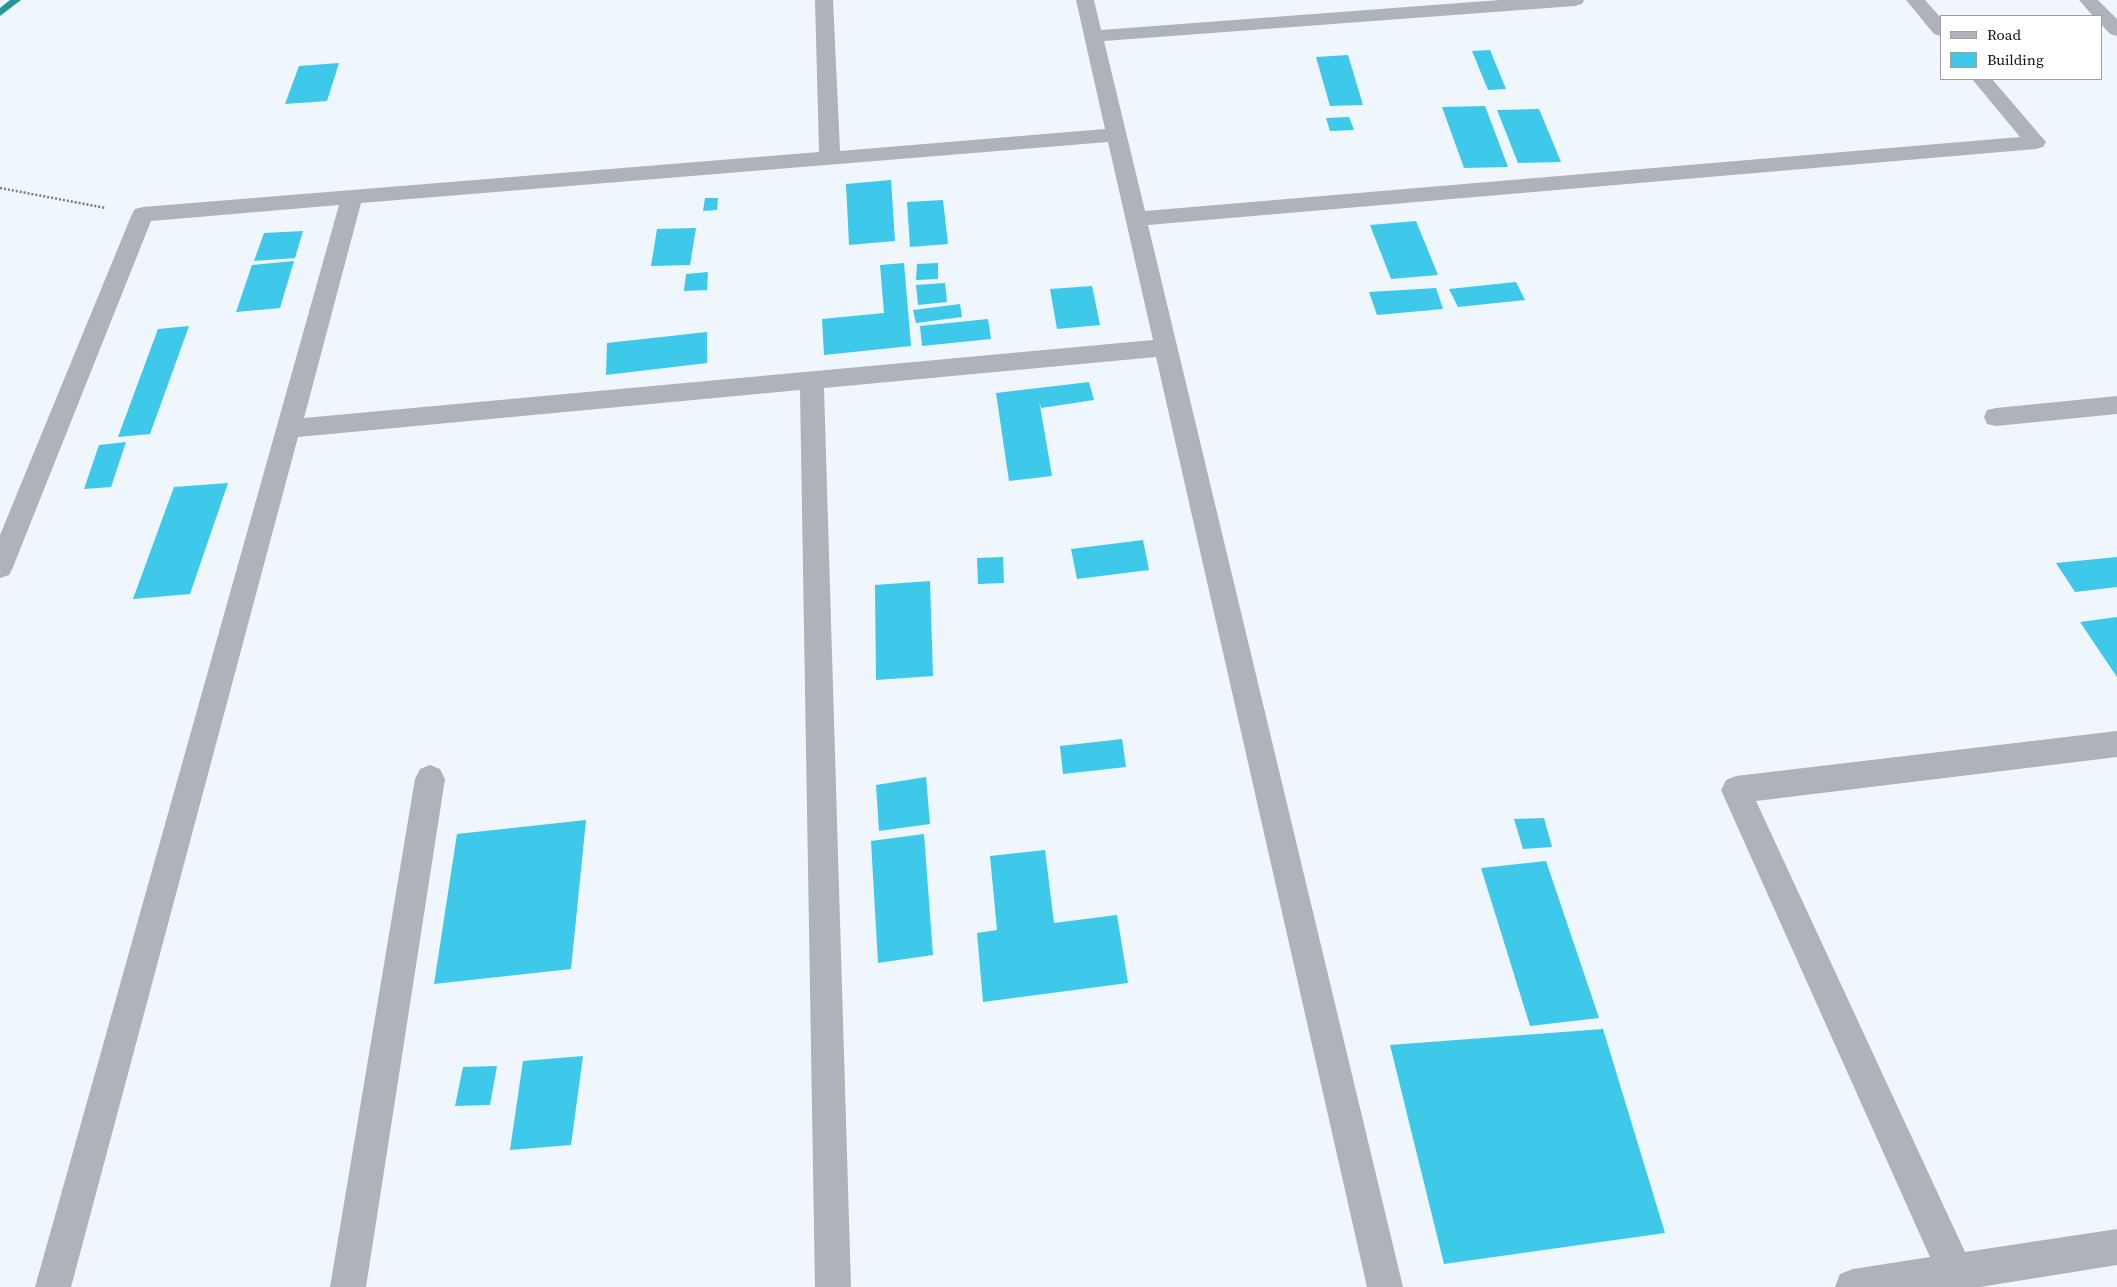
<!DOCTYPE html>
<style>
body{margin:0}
#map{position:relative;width:2117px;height:1287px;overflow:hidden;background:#eff6fd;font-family:"Source Serif 4",serif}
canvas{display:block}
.legend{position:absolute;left:1940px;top:15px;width:162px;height:65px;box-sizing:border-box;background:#fff;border:1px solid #9ea0a2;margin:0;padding:6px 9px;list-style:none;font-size:15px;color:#0c1217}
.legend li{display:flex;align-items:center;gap:10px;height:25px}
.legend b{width:25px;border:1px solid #9ea0a2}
</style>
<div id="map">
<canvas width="2117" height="1287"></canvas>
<ul class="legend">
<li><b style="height:6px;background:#afb2bb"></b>Road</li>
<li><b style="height:14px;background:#3ec8ea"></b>Building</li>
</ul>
</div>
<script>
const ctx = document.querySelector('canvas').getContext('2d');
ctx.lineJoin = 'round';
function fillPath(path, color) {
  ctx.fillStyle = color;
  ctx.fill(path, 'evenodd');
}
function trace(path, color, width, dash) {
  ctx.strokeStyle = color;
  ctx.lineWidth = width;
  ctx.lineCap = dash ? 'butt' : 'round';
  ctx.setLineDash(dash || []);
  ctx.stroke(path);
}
const stream = new Path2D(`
 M 10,0 L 21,0 L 0,16 L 0,8 Z`);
const building = new Path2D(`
 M 1490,50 L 1506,89 L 1488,90 L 1472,51 Z
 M 1348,55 L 1363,105 L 1330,106 L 1316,57 Z
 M 339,63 L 327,101 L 285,104 L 299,66 Z
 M 1485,106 L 1508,167 L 1464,168 L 1442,107 Z
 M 1539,109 L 1561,162 L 1518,163 L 1497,110 Z
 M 1349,117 L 1354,130 L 1330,131 L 1326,118 Z
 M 891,180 L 895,241 L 849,245 L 846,184 Z
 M 705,198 L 718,198 L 717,210 L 703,211 Z
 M 943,200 L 948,244 L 910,247 L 907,202 Z
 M 1416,221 L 1438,275 L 1391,279 L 1370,225 Z
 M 696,228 L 690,265 L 651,266 L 657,229 Z
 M 303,231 L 295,258 L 254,261 L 264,233 Z
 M 294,261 L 280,308 L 236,312 L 252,265 Z
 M 904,263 L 911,346 L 824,355 L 822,319 L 884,313 L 880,265 Z
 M 938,263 L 938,279 L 916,280 L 917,264 Z
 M 708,272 L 707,290 L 684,291 L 686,274 Z
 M 1516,282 L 1525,300 L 1458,307 L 1449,289 Z
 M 945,283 L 947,302 L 918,305 L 916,285 Z
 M 1092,286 L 1100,325 L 1057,329 L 1050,289 Z
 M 1436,288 L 1443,309 L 1377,315 L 1369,292 Z
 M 960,304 L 962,317 L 916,323 L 913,310 Z
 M 988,319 L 991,339 L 922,346 L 920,326 Z
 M 189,326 L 150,434 L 118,437 L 158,329 Z
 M 707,332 L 707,363 L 606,375 L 607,343 Z
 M 1089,382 L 1094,400 L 1041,408 L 1039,400 L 1052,476 L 1009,481 L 996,393 Z
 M 126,442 L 111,487 L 84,489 L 99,445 Z
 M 228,483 L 190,594 L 133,599 L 174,487 Z
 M 1143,540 L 1149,570 L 1077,579 L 1071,549 Z
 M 1003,557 L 1004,583 L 978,584 L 977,558 Z
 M 2117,557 L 2117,587 L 2075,592 L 2056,563 Z
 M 930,581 L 933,676 L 876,680 L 875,585 Z
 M 2117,617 L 2117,677 L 2080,622 Z
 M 1122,739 L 1126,767 L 1063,774 L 1060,746 Z
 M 926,777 L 930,824 L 879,831 L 876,785 Z
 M 1544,818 L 1552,847 L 1523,849 L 1514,819 Z
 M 586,820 L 571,969 L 434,984 L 457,834 Z
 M 924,834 L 933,955 L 878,963 L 871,841 Z
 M 1045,850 L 1054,923 L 1117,915 L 1128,983 L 983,1002 L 977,933 L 997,930 L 990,856 Z
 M 1546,861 L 1599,1018 L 1530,1026 L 1481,868 Z
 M 1603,1029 L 1665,1233 L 1444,1264 L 1390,1045 Z
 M 583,1056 L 571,1145 L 510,1150 L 523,1061 Z
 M 497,1066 L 490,1105 L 455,1106 L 463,1067 Z`);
const path = new Path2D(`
 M 0,188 L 106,208`);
const street = new Path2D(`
 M 815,0 L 833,0 L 840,151 L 1105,129 L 1076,0 L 1094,0 L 1101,30 L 1500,0 L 1584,0 L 1582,4 L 1575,6 L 1104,41 L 1145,211 L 2020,137 L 1972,79 L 1992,79 L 2046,142 L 2043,147 L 2036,149 L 1148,225 L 1403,1287 L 1367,1287 L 1156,357 L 824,388 L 851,1287 L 815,1287 L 800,390 L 298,437 L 71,1287 L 35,1287 L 339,205 L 151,221 L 13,567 L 9,575 L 0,578 L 0,535 L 132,214 L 135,209 L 143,207 L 819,152 ZM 1108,142 L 1153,340 L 304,418 L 361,203 Z
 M 1906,0 L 1925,0 L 1941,18 L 1941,36 L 1934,34 Z
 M 2079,0 L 2098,0 L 2117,19 L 2117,36 L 2110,34 L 2101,24 L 2101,16 L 2093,16 Z
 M 2117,396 L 2117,414 L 1996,426 L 1987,424 L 1984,417 L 1987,410 L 1996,408 Z
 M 2117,731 L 2117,757 L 1756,801 L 1965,1252 L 2117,1229 L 2117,1265 L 1980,1287 L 1835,1287 L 1840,1274 L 1853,1269 L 1930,1257 L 1721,790 L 1726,780 L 1736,776 Z
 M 430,765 L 440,769 L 445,779 L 366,1287 L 330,1287 L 415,779 L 420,769 Z`);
fillPath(stream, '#279796');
fillPath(building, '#3ec8ea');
trace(path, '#757c82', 2.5, [2, 2]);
fillPath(street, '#afb2bb');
</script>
